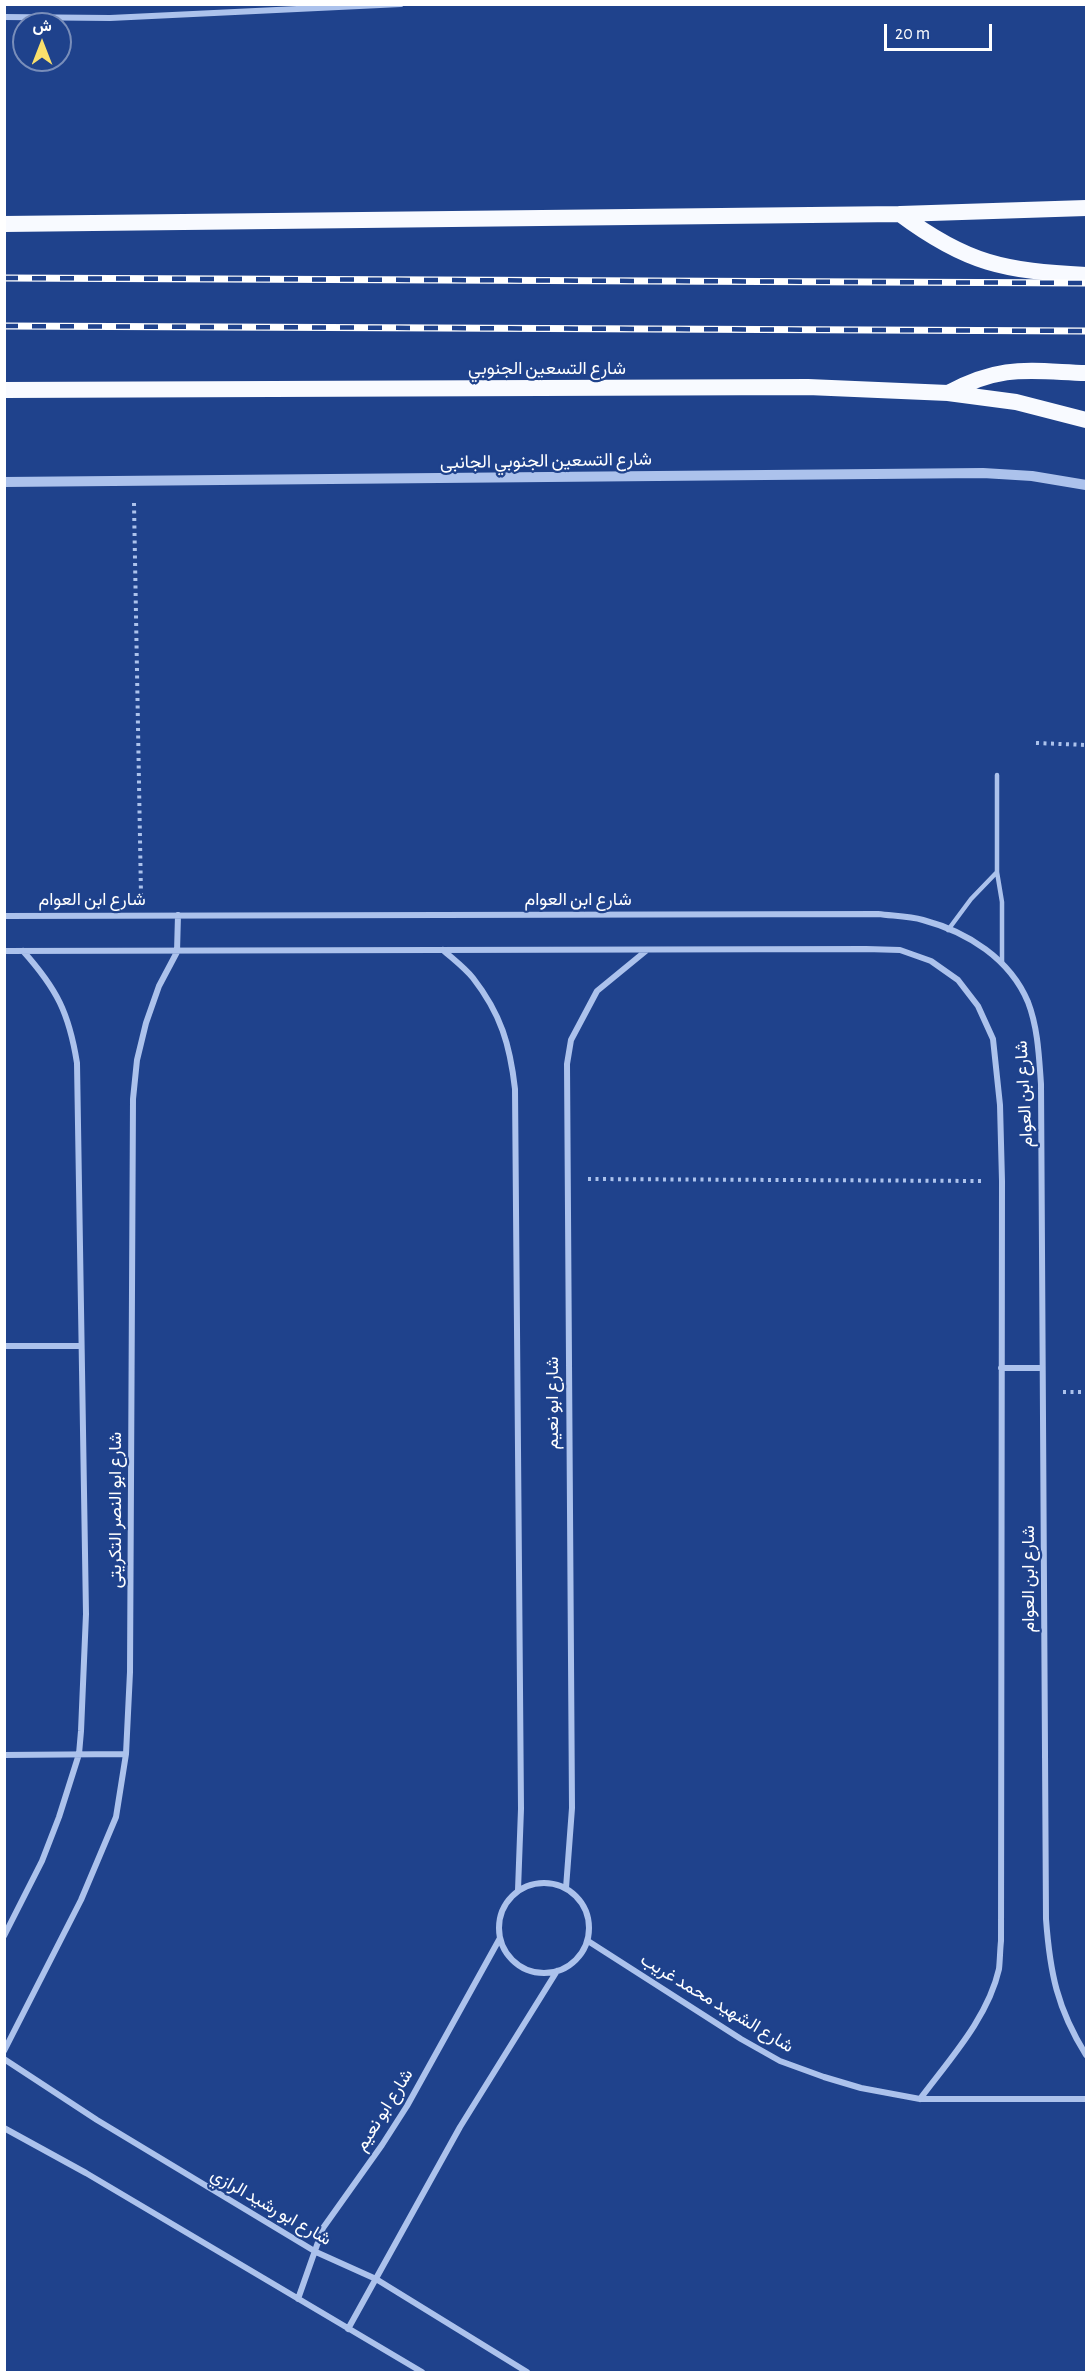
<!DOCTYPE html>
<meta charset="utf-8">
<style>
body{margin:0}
#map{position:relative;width:1091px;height:2377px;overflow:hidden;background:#1f428c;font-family:"Alegreya Sans",Vazirmatn,sans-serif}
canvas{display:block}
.frame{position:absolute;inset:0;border:6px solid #fff;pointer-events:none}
.north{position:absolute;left:12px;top:12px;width:60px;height:60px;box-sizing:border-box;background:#1f428c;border:2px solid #798eba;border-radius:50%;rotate:0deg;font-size:16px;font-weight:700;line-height:24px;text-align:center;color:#fff}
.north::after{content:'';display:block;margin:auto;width:21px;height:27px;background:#fae06c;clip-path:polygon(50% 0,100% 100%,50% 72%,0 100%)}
.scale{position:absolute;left:884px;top:24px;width:108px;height:27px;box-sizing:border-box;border:3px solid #fff;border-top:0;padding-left:8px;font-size:18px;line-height:21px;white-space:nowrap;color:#fff;-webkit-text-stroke:4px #1f428c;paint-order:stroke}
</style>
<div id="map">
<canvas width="1091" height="2377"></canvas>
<div class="frame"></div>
<div class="north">ش</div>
<div class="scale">20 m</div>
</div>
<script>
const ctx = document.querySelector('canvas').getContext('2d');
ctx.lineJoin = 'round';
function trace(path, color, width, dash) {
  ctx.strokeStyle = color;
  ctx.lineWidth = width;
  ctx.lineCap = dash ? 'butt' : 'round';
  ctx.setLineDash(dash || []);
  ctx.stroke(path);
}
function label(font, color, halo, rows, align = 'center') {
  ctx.font = font + ' "Alegreya Sans",Vazirmatn,sans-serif';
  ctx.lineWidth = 4.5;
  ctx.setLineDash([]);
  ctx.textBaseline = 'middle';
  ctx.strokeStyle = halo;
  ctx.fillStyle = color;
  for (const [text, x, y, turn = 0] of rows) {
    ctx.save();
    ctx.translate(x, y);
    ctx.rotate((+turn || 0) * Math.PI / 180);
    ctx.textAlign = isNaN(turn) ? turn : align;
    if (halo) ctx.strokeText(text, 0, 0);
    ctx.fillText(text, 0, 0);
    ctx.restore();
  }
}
const path = new Path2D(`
 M 134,503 L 141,895
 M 1036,743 L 1086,745
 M 588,1179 L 983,1181
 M 1063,1392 L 1086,1392`);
const service = new Path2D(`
 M 997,775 L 997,872 L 1002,902 L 1002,963
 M 948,930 L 971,899 L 997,872`);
const minor = new Path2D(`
 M 4,17 L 110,18 L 401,4
 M 4,916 L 878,914 C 893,916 909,916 923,920 C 968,932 1010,959 1028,1002 C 1038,1028 1039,1057 1041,1084 L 1046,1919 C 1050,1973 1057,2008 1086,2055
 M 443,950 C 453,959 465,968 473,978 C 501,1014 510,1045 515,1089 L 521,1809 L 518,1890
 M 4,951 L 866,949 L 900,950 L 931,961 L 958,980 L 978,1006 L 993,1039 L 1000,1105 L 1002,1181 L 1001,1941 C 1000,1950 1000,1960 999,1969 C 988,2018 949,2060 920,2099
 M 4,1346 L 81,1346
 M 1001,1368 L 1042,1368
 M 4,1755 L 126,1754
 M499 1928a45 45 0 1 1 90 0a45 45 0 1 1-90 0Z
 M 566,1888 L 572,1808 L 567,1064 L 571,1040 L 597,991 L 647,950
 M 4,1936 L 42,1861 L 59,1817 L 79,1754 L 81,1731 L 86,1614 L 77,1063 C 69,1013 57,989 23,951
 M 588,1941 L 741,2039 L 780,2061 L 824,2077 L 861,2088 L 920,2099 L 1086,2099
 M 4,2051 L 81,1900 L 116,1817 L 126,1754 L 130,1672 L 133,1099 L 137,1060 L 146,1023 L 159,986 L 177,952 L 178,915
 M 4,2059 L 97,2120 L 316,2252 L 376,2279 L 527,2372
 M 4,2128 L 86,2173 L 422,2372
 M 298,2299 L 323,2228 L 382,2145 L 407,2106 L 500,1938
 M 348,2329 L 460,2127 L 557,1971`);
const tertiary = new Path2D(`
 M 4,482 L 983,473 L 1032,476 L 1086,485`);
const trunk = new Path2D(`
 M 900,214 C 967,264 1005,271 1086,275
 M 4,224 L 900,214 L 1086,208
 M 4,390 L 808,387 L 948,393 L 1016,402 L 1086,420
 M 948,393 C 1002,364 1028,371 1086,373`);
const rail = new Path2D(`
 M 4,278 L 1086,283
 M 4,326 L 1086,331`);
const streetNames = [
 ["شارع التسعين الجنوبي",547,369],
 ["شارع التسعين الجنوبي الجانبى",546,461,-1],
 ["شارع ابن العوام",92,900],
 ["شارع ابن العوام",578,900],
 ["شارع ابن العوام",1024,1094,-93],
 ["شارع ابو نعيم",553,1403,-90],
 ["شارع ابو النصر التكريتى",116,1510,-90],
 ["شارع ابن العوام",1029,1579,-90],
 ["شارع الشهيد محمد غريب",717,2003,31],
 ["شارع ابو نعيم",384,2110,-58],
 ["شارع ابو رشيد الرازي",271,2207,30]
];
trace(path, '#acc2ec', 4, [3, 4.5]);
trace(service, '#acc2ec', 4.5);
trace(minor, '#acc2ec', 6);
trace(tertiary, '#acc2ec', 10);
trace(trunk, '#f8faff', 16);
trace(rail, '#fff', 7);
trace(rail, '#1f428c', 4.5, [14]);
label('18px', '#fff', '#1f428c', streetNames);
</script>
